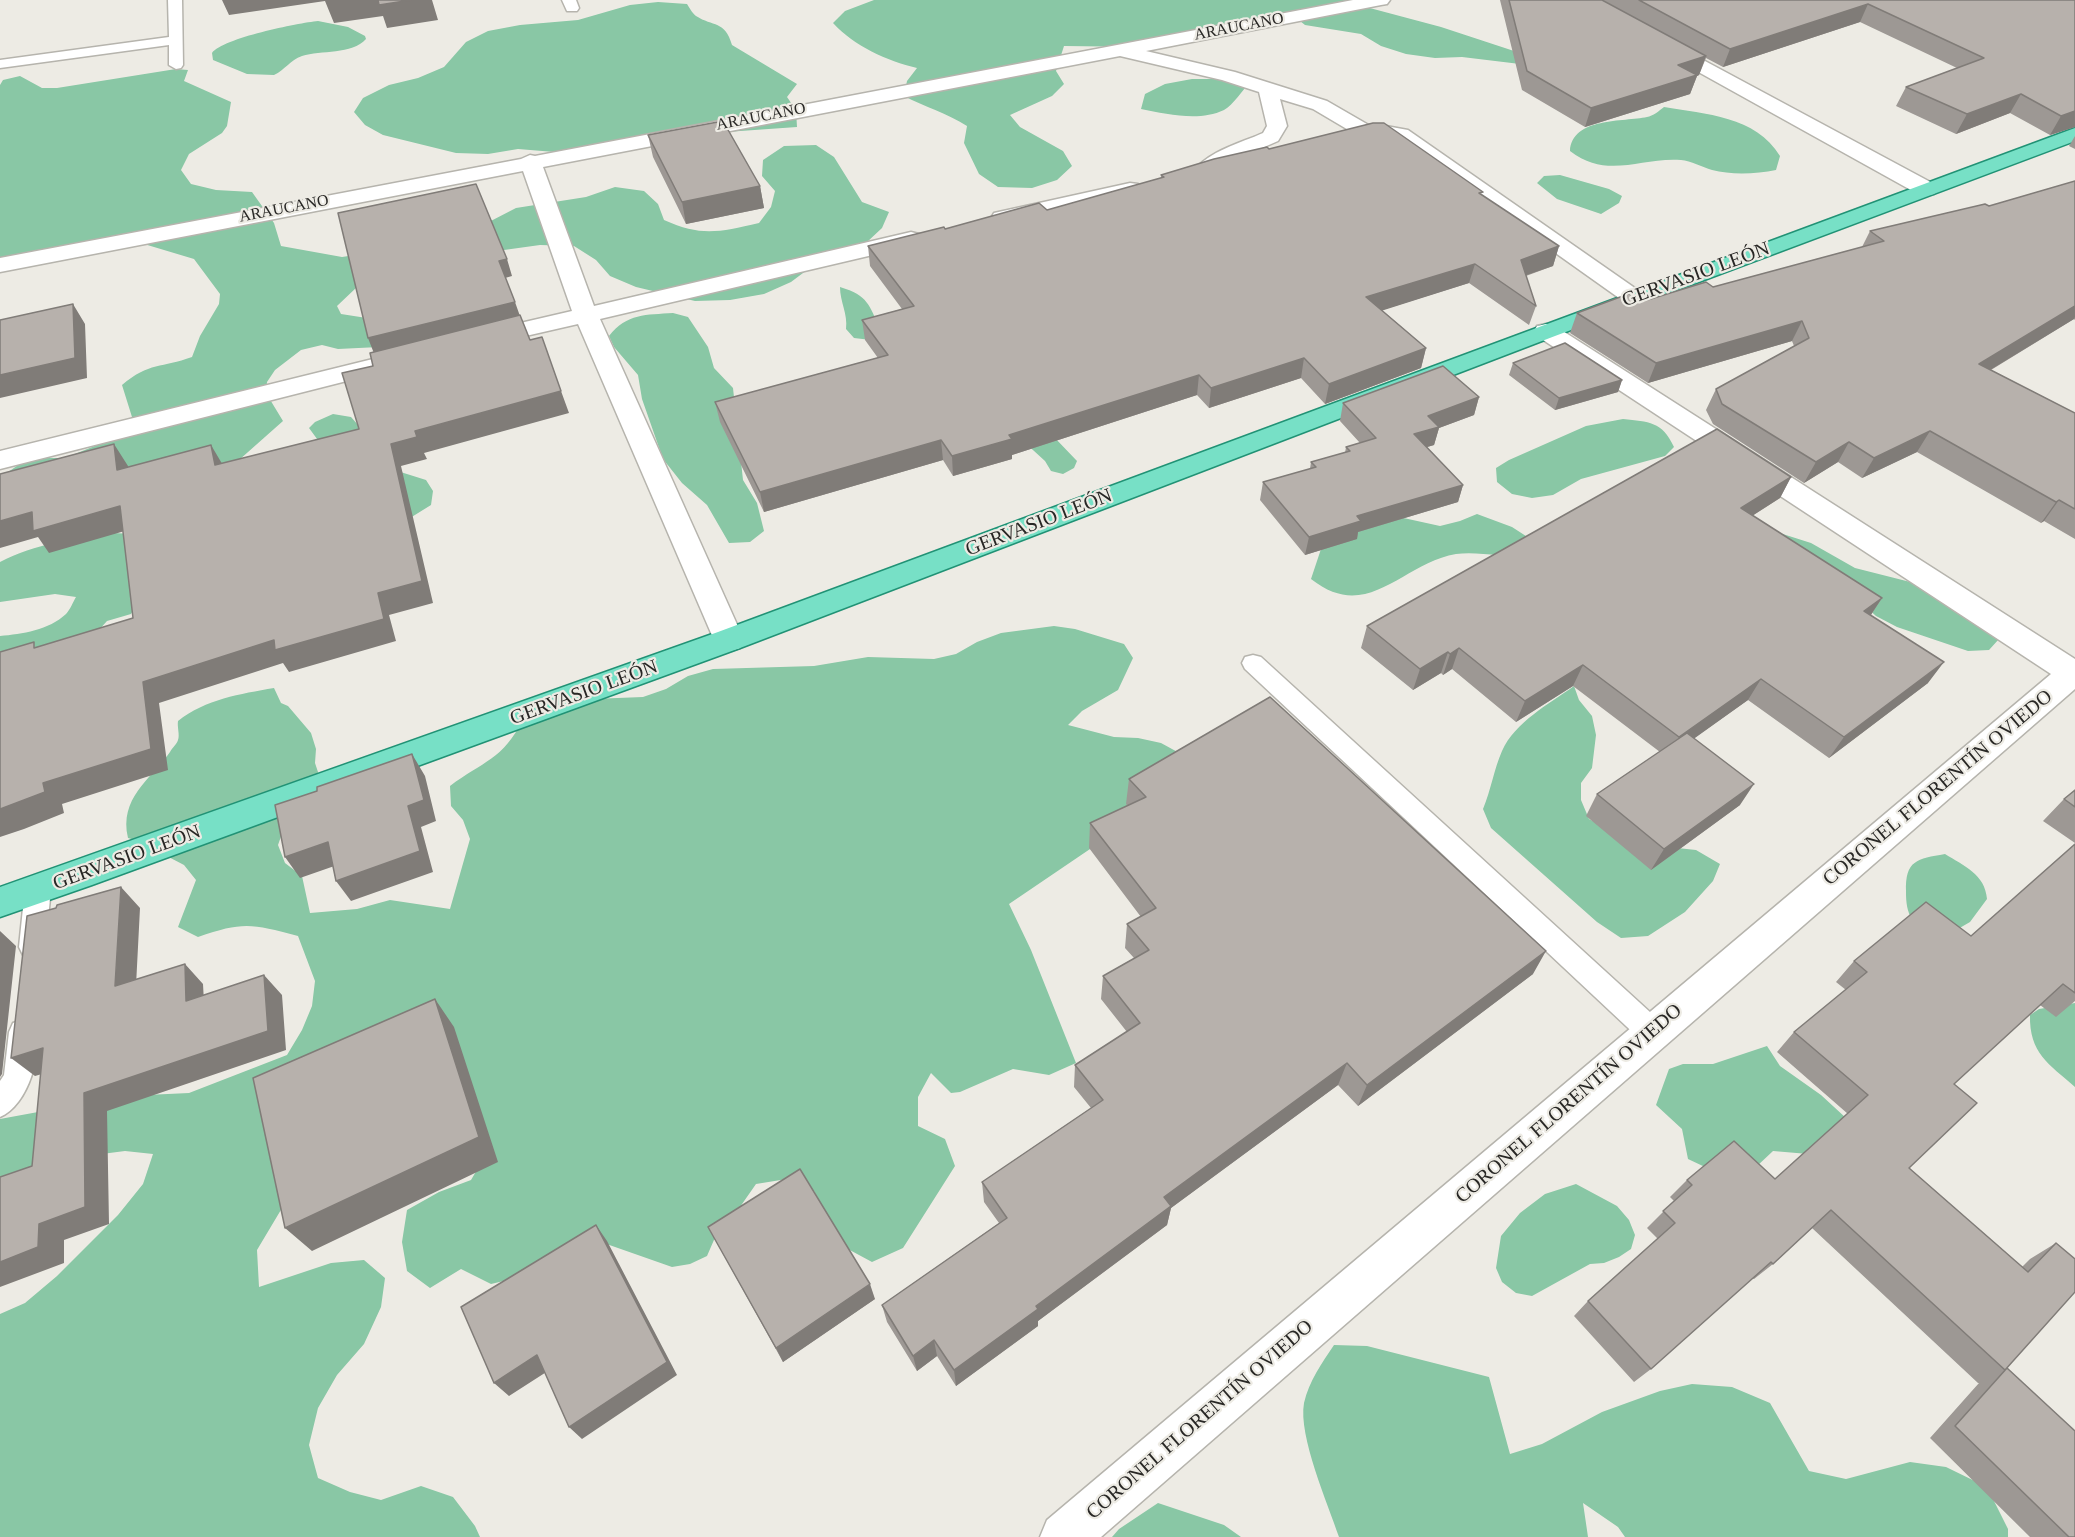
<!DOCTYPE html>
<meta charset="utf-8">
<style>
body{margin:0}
canvas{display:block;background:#edebe4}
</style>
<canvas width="2075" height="1537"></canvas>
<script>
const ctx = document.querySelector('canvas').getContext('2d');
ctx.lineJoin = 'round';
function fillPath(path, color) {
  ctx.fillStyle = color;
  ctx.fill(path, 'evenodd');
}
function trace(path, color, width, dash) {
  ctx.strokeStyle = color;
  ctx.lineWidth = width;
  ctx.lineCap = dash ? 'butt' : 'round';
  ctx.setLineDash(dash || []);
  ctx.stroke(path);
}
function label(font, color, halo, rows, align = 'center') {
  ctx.font = font + ' Georgia,serif';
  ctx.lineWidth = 4.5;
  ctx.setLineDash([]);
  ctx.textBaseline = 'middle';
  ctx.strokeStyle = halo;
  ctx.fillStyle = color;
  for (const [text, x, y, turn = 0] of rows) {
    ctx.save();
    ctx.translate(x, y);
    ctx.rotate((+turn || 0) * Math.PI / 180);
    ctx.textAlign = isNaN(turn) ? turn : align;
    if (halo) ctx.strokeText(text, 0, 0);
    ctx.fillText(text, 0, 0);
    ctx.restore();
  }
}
const forest = new Path2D(`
 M 874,0 L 1364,0 L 1366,7 L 1441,27 L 1514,51 L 1520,64 L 1462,57 L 1435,58 L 1406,54 L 1381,46 L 1361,34 L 1305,25 L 1290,13 L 1264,20 L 1236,22 L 1210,27 L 1194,36 L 1146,47 L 1064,46 L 1056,71 L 1064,84 L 1052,96 L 1010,115 L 1020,127 L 1063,151 L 1072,166 L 1057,180 L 1032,188 L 998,187 L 979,174 L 964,143 L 967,126 C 947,113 925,107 904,96 L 907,81 L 917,68 C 887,61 854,46 833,23 L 845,11 Z
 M 658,2 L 687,4 C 689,7 692,13 696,16 C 713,27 725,20 732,45 L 797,84 L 787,97 L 796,110 L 797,127 L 726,132 L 579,154 L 518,149 L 488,154 L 456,153 L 383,135 L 365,125 L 354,112 L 363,98 L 389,85 L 418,78 L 444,67 L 466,42 L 488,31 L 520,25 L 578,20 L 630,5 Z
 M 318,21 L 348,27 L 365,36 L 366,39 C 352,55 321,50 302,56 C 290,60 285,70 274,75 L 247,74 L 213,60 L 212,53 C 223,38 298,23 318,21 Z
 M 176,69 L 188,70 L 184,81 L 231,102 L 227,126 L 222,133 L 189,154 L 181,170 L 191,184 L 216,190 L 252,192 L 274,223 L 281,246 L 342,257 L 368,253 L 485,224 L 516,208 L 586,197 L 615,187 L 644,191 L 658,204 L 664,220 C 702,237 719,232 759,223 L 771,207 L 775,191 L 762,176 L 763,160 L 784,146 L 816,145 L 834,157 L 862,202 L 889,212 L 882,228 L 866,243 L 811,267 L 791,282 L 764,294 L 730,300 L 695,301 L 636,287 L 610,276 L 596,260 L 574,246 L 540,245 L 504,250 L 357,287 L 337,306 L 341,314 L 405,324 L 379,347 L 338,349 L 322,345 L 301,350 L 275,370 L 267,382 L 266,393 L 283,421 L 230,468 L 4,475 L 21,463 L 43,458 L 65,458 L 112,439 L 132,417 L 122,385 C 149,362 162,368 192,357 L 200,336 L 219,304 L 220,294 L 194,259 L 134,241 L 0,266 L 0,85 L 3,80 L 20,76 L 42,88 L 57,88 Z
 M 1192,79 L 1221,79 L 1249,83 C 1243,90 1233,105 1224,110 C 1199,122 1167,114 1141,109 L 1145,94 L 1165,84 Z
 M 1664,107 C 1705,114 1756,116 1780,156 L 1776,170 C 1756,174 1731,175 1712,170 C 1702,167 1691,161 1681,160 C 1640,157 1608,180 1570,151 C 1572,117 1624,122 1647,117 C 1653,116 1659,111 1664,107 Z
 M 1560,175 L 1609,189 L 1622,196 L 1619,203 L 1601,214 L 1557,199 L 1537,183 L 1544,176 Z
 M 840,287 C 869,296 868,304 881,330 L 871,340 L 854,338 L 846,329 C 848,314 840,302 840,287 Z
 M 673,313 L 688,317 L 708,347 L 714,368 L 733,388 L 743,480 L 757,503 L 764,531 L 750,542 L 729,543 L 707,505 L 682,483 L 663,459 L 642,399 L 638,375 L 614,347 L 609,336 C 627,313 646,315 673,313 Z
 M 333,414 L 351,417 L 374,443 L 391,469 L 426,480 L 433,491 L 431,505 L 402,523 L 320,443 L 309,428 L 315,422 Z
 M 1623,419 C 1649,422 1662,421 1674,447 L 1665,456 L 1581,479 L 1553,495 L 1532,498 L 1512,494 L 1497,482 L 1496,468 L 1509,460 L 1586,426 Z
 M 1054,437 L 1077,461 L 1074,468 L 1063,474 L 1051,471 L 1045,461 L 1022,440 Z
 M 1477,514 L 1512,527 L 1529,538 L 1526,558 C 1506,557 1476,551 1456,554 C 1402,563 1368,624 1311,579 L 1325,537 L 1399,517 L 1440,526 L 1460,521 Z
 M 1767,529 L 1811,543 L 1855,568 L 1926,586 L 1999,639 L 1989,650 L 1968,651 L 1897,627 L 1876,616 L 1842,585 Z
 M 113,533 L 156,535 L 149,583 L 131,614 L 107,621 L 80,651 L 0,674 L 0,636 C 22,634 49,630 66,614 C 70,610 73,602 76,597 L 55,594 L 0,602 L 0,562 C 35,544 75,538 113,533 Z
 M 1054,626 L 1075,629 L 1124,644 L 1133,658 L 1118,690 L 1082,711 L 1068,725 L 1114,737 L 1138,738 L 1161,743 L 1183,755 L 1093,847 L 1009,904 L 1031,950 L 1076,1063 L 1049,1075 L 1013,1069 L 960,1092 L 951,1093 L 931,1073 L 918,1097 L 918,1126 L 945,1139 L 955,1166 L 903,1248 L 872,1262 L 846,1248 L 814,1191 L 787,1179 L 756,1184 L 733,1217 L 720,1226 L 707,1256 L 690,1264 L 672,1267 L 598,1241 L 512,1279 L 491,1284 L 461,1269 L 430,1288 L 407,1271 L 402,1242 L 407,1210 L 439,1192 L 471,1180 L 488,1151 L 294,1188 L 257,1250 L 259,1287 L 331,1263 L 364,1260 L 385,1278 L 381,1307 L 364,1344 L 337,1375 L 318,1408 L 309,1445 L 318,1478 L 350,1492 L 381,1500 L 421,1486 L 453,1497 L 475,1526 L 480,1537 L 0,1537 L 0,1314 L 25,1303 L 57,1276 L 118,1215 L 143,1184 L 153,1154 L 125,1151 L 94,1155 L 0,1200 L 0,1119 L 125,1096 L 189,1093 L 287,1055 L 302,1030 L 312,1006 L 315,981 L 298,936 C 252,924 244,921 198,937 L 178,927 L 196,880 L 184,865 L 138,841 L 128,838 C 119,798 150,780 170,752 C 172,748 177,744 178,740 C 180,735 177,727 178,721 C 206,699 240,694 274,688 L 281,703 L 288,706 L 311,733 L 316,749 L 315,763 L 318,772 L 316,782 L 292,805 L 278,845 L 285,863 L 302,876 L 310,913 L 357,909 L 390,900 L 450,909 L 470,839 L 463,820 L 451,806 L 450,786 C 483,761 503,760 523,719 L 592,699 L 643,697 L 666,689 L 688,676 L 713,669 L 814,666 L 868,657 L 934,659 L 956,654 L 977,642 L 1001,633 Z
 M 1574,686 L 1579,700 L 1592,716 L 1596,735 L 1592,768 L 1581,783 L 1581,800 L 1589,819 L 1613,832 L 1668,847 L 1696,850 L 1720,864 L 1713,881 L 1685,912 L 1648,936 L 1621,938 L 1597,922 L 1491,828 L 1483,809 C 1491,790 1494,769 1502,751 C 1515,722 1549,704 1574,686 Z
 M 1945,854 C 1964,866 1985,874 1987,899 L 1970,922 L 1951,933 L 1912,920 C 1907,910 1906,903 1906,892 C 1905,860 1917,859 1945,854 Z
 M 2075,1003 L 2075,1087 C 2049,1064 2029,1053 2030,1015 L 2039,1009 Z
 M 1767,1046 L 1780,1066 L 1821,1095 L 1846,1118 L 1820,1155 L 1773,1151 L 1756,1167 L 1705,1167 L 1688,1159 L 1682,1129 L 1656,1105 L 1669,1069 L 1683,1064 L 1713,1064 Z
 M 1576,1184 L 1617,1206 L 1629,1220 L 1635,1235 L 1631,1249 L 1619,1257 L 1604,1263 L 1590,1264 L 1532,1296 L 1516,1293 L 1502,1282 L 1496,1268 L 1501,1236 L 1520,1213 L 1545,1194 Z
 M 1334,1345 L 1367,1346 L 1489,1377 L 1510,1454 L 1542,1444 L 1602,1412 L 1660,1391 L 1692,1384 L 1732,1387 L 1770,1403 L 1809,1471 L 1846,1479 L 1910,1462 L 1946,1467 L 1987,1487 L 2008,1529 L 2008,1537 L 1625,1537 L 1618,1527 L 1583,1503 L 1588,1537 L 1339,1537 C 1328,1504 1298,1436 1304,1403 C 1309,1381 1322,1363 1334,1345 Z
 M 1158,1503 L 1224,1525 L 1241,1537 L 1112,1537 L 1119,1529 Z`);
const lane = new Path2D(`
 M 168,0 L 182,0 L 183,65 L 181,68 L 176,69 L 169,65 L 169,45 L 0,68 L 0,60 L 169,37 Z
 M 562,0 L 576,0 L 579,8 L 577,11 L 567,11 Z
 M 1253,655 L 1261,657 L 1662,1023 L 1666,1032 L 1662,1041 L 1652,1044 L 1642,1041 L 1245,669 L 1242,663 L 1245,657 Z
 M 38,878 L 47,881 L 51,889 L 45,947 L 41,955 L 32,958 L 23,955 L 19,947 L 25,889 L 29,881 Z
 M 23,1020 L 33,1023 C 45,1050 28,1106 0,1117 L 0,1081 L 4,1075 L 9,1032 L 13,1023 Z`);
const street = new Path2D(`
 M 1353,0 L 1390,0 L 1387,4 L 1381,5 L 1146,51 L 1235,72 L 1327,101 L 1372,127 L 1386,126 L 1408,130 L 1642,293 L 1646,298 L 1642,303 L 1634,305 L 1626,303 L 1395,139 L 1362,138 L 1313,109 L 1280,99 L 1287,126 L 1278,141 L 1230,162 L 1212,177 L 1204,178 L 1196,177 L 1193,172 C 1208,151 1241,143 1263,133 L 1267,126 L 1259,92 L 1222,80 L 1120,56 L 543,167 L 594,306 L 911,232 L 919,234 L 922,239 L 919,244 L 911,246 L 600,319 L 744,640 L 740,648 L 729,651 L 718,648 L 714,640 L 578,324 L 482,346 L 473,344 L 470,339 L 473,334 L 572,311 L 523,171 L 0,272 L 0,258 L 521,159 L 530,155 L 535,156 Z
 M 1664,39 L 1934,184 L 1937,189 L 1934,194 L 1926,195 L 1918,194 L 1657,49 L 1655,45 L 1657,41 Z
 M 1130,183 L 1138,184 L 1141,189 L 1138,194 L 1002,225 L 994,223 L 991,218 L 994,213 Z
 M 1546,324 L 1555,326 L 2075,659 L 2075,689 L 1101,1537 L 1040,1537 L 1047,1520 L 2051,674 L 1537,336 L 1534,331 L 1537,326 Z
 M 385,356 L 394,359 L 398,364 L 394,369 L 0,469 L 0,451 Z`);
const primary = new Path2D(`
 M 2075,128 L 2075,141 L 1555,336 L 740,648 L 92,885 L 0,917 L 0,887 L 718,632 Z`);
const wall = new Path2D(`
 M 1500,0 L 2075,0 L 2075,127 L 2050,135 L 2010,113 L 1956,134 L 1896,106 L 1906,87 L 1957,68 L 1860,22 L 1723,67 L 1706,58 L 1699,75 L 1697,76 L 1690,94 L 1585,127 L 1522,90 Z
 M 648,135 L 760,186 L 764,208 L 686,224 L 653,157 Z
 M 2075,136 L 2075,149 L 2069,146 Z
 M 1269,149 L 1482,195 L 1559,246 L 1553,266 L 1526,276 L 1536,306 L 1529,325 L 1469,283 L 1382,310 L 1426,348 L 1421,368 L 1325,404 L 1301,378 L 1209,408 L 1197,395 L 1012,455 L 1012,459 L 953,476 L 943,460 L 764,512 L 720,422 L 715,402 L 878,358 L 865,340 L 862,320 L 902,309 L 870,266 L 868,246 L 945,229 L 1047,210 L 1161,178 L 1161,175 Z
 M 2075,181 L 2075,320 L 2074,319 L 1991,370 L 2075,413 L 2075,539 L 2044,521 L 2041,523 L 1917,452 L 1862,478 L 1838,462 L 1804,483 L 1713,424 L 1706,410 L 1716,389 L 1794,346 L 1792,341 L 1648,383 L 1570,333 L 1577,313 L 1644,301 L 1713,287 L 1862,247 L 1870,231 L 1989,206 Z
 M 1513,363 L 1622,380 L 1618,392 L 1555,410 L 1509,375 Z
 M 1479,397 L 1474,415 L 1439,428 L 1434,445 L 1427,447 L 1463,485 L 1458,502 L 1358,532 L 1357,539 L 1305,555 L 1260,500 L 1263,482 L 1310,469 L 1311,462 L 1345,453 L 1346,447 L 1360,443 L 1340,421 L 1343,403 Z
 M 1791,477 L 1780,498 L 1752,516 L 1882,598 L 1871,615 L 1928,683 L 1829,758 L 1748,700 L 1694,738 L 1740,805 L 1651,870 L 1586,816 L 1597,794 L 1660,752 L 1573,686 L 1516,722 L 1452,669 L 1443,675 L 1441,673 L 1413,690 L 1361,648 L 1367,626 Z
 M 1129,779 L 1533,974 L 1358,1106 L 1338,1085 L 1171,1208 L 1167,1225 L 1038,1321 L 1038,1326 L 956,1386 L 937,1356 L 917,1371 L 887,1322 L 882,1305 L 999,1223 L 984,1202 L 982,1182 L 1091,1108 L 1074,1087 L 1075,1065 L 1127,1032 L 1101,999 L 1103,976 L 1134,958 L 1125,948 L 1127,924 L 1141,917 L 1089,848 L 1090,823 L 1128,806 L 1126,804 Z
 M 2075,790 L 2075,843 L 2043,821 L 2064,799 Z
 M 2075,844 L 2075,1001 L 2056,1017 L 2040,1005 L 1954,1084 L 1909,1168 L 2022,1267 L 2030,1259 L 2056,1243 L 2006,1368 L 2075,1537 L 2030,1537 L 1930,1438 L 1979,1383 L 1978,1383 L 1812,1228 L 1773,1264 L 1754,1279 L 1752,1278 L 1651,1369 L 1634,1382 L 1574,1316 L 1588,1301 L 1658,1239 L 1647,1228 L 1674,1201 L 1670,1197 L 1687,1180 L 1775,1179 L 1848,1114 L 1777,1052 L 1794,1032 L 1846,990 L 1836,982 L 1854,961 L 1971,936 Z
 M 708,1227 L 875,1299 L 783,1362 Z`);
const shadedWall = new Path2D(`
 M 222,0 L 432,0 L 438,20 L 387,28 L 383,16 L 334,23 L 325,1 L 229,15 Z
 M 1868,4 L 1860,22 L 1723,67 L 1730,49 Z
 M 1706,56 L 1699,75 L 1697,76 L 1690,94 L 1585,127 L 1591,108 L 1678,65 Z
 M 2021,94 L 2010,113 L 1956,134 L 1967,114 Z
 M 2075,111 L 2075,127 L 2050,135 L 2061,116 Z
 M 760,186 L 764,208 L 686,224 L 682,202 Z
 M 1559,246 L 1553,266 L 1515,279 L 1521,260 Z
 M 507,259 L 512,276 L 505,278 L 499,261 Z
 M 1475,264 L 1469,283 L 1362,317 L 1366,297 Z
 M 515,302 L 521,319 L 375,356 L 368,338 Z
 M 73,304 L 85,324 L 87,378 L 0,398 L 0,375 Z
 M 2075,306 L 2075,317 L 2074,319 L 1967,384 L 1979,364 Z
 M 1802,321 L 1792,341 L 1648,383 L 1656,363 Z
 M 1426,348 L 1421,368 L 1325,404 L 1329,384 Z
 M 1304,358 L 1301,378 L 1209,408 L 1211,388 Z
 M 1199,375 L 1197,395 L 1012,455 L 1012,459 L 953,476 L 952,456 L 1009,435 Z
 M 1622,380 L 1618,392 L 1555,410 L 1559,398 Z
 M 561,391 L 569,413 L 424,453 L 427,459 L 401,466 L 433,603 L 389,615 L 396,641 L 289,672 L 283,663 L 159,703 L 168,770 L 62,804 L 64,813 L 24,829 L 0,837 L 0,809 L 43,783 L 143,682 L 378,593 L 391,444 L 415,431 Z
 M 1479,397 L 1474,415 L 1439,428 L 1434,445 L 1410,452 L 1414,434 L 1428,416 Z
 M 1930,431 L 1917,452 L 1862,478 L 1874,458 Z
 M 941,440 L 943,460 L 764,512 L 760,492 Z
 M 1849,442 L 1838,462 L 1804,483 L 1816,462 Z
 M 114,444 L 128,466 L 132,493 L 117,470 Z
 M 211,445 L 224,467 L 215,465 Z
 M 1791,477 L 1780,498 L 1730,530 L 1741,508 Z
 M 1463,485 L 1458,502 L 1358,532 L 1357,539 L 1305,555 L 1309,537 L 1357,516 Z
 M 2059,500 L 2044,521 L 2041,523 L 2056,502 Z
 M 120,506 L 135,528 L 49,553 L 38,537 L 0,548 L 0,521 L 32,512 Z
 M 1882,598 L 1868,619 L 1864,611 Z
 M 1459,648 L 1452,669 L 1443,675 L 1450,654 Z
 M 1448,652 L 1441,673 L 1413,690 L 1420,669 Z
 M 1944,662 L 1928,683 L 1829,758 L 1844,737 Z
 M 1583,665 L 1573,686 L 1516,722 L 1525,701 Z
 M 1761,679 L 1748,700 L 1667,758 L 1679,737 Z
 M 412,754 L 425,776 L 436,821 L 421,827 L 433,872 L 351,901 L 336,881 L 408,806 Z
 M 1754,784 L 1740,805 L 1651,870 L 1664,849 Z
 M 328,842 L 343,863 L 300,878 L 285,857 Z
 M 121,887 L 140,908 L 135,1005 L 115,986 Z
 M 0,931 L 16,946 L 2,1074 L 0,1077 Z
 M 1546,951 L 1533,974 L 1358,1106 L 1367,1085 Z
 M 185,964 L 203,984 L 205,1021 L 186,1001 Z
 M 264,975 L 282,995 L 286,1050 L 107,1111 L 109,1224 L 64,1240 L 64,1263 L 0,1287 L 0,1262 L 39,1224 L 84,1093 Z
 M 435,999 L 454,1027 L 498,1162 L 312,1251 L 285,1228 Z
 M 43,1048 L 66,1067 L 35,1076 L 11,1058 Z
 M 1347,1063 L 1338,1085 L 1171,1208 L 1167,1225 L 1038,1321 L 1038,1326 L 956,1386 L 954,1370 L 1036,1306 L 1164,1197 Z
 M 596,1225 L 607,1241 L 677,1375 L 582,1439 L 569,1427 Z
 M 870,1284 L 875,1299 L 783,1362 L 776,1348 Z
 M 934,1340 L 937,1356 L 917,1371 L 913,1356 Z
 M 537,1355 L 551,1369 L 509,1396 L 494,1383 Z`);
const building = new Path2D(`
 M 378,0 L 411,0 L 379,5 Z
 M 1509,0 L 1602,0 L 1706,56 L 1678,65 L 1697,75 L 1591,108 L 1527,71 Z
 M 1639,0 L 2075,0 L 2075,111 L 2061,116 L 2021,94 L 1967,114 L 1906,87 L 1984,58 L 1868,4 L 1730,49 Z
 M 723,121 L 760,186 L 682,202 L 648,135 Z
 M 1373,123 L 1384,123 L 1483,192 L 1479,193 L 1559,246 L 1521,260 L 1536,306 L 1475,264 L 1366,297 L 1426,348 L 1329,384 L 1304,358 L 1211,388 L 1199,375 L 1009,435 L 1012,439 L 952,456 L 941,440 L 760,492 L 715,402 L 888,355 L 862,320 L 914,306 L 868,246 L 944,227 L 945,229 L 1039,203 L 1047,210 L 1164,177 L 1161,175 L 1214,159 L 1267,147 L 1269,149 Z
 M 2075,181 L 2075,306 L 1979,364 L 2075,413 L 2075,509 L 2059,500 L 2056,502 L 1930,431 L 1874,458 L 1849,442 L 1816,462 L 1722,404 L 1716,389 L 1809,338 L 1802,321 L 1656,363 L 1577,313 L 1631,293 L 1644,301 L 1706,282 L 1713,287 L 1884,241 L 1870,231 L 1985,204 L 1989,206 Z
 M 476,184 L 507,259 L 499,261 L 515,302 L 368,338 L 338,213 Z
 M 73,304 L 75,358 L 0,375 L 0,320 Z
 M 520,315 L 530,340 L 542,337 L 561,391 L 415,431 L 417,437 L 391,444 L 422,581 L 378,593 L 384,619 L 275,650 L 274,640 L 143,682 L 151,749 L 43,783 L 45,792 L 0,809 L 0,652 L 34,642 L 34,648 L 133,618 L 120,506 L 33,531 L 32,512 L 0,521 L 0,474 L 114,444 L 117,470 L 211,445 L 215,465 L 359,429 L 342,373 L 373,366 L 370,353 Z
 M 1565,343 L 1622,380 L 1559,398 L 1513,363 Z
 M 1443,366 L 1479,397 L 1428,416 L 1439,427 L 1414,434 L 1463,485 L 1357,516 L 1361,521 L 1309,537 L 1263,482 L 1316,467 L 1311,462 L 1350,451 L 1346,447 L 1376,438 L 1343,403 Z
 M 1717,429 L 1791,477 L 1741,508 L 1882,598 L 1864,611 L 1944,662 L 1844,737 L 1761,679 L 1679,737 L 1583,665 L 1525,701 L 1459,648 L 1450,654 L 1448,652 L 1420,669 L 1367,626 Z
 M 1270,697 L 1546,951 L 1367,1085 L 1347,1063 L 1164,1197 L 1171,1206 L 1036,1306 L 1038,1309 L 954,1370 L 934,1340 L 913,1356 L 882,1305 L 1007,1218 L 982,1182 L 1103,1100 L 1075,1065 L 1140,1023 L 1103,976 L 1149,950 L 1127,924 L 1156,908 L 1090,823 L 1146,797 L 1129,779 Z
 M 1687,733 L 1754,784 L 1664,849 L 1597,794 Z
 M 412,754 L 424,800 L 408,806 L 420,851 L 336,881 L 328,842 L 285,857 L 275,805 L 317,791 L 317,787 Z
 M 2075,790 L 2075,807 L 2064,799 Z
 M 2075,844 L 2075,993 L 2063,984 L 1954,1084 L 1977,1103 L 1909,1168 L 2028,1272 L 2056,1243 L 2075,1259 L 2075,1292 L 2005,1370 L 1831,1210 L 1773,1264 L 1771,1262 L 1651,1369 L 1588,1301 L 1675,1223 L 1663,1211 L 1692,1185 L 1687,1180 L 1734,1141 L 1775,1179 L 1868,1095 L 1794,1032 L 1867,972 L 1854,961 L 1926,902 L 1971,936 Z
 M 121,887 L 115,986 L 185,964 L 186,1001 L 264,975 L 268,1031 L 84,1093 L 85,1207 L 39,1224 L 38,1247 L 0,1262 L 0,1177 L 32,1166 L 43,1048 L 11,1058 L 27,916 L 56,908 L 57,905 Z
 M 435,999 L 479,1137 L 285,1228 L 253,1078 Z
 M 800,1169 L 870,1284 L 776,1348 L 708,1227 Z
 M 596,1225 L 667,1362 L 569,1427 L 537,1355 L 494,1383 L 461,1307 Z
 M 2007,1368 L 2075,1431 L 2075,1537 L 2069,1537 L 1955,1426 Z`);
const farStreetnames = [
 ["ARAUCANO",1239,27,-11],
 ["ARAUCANO",761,117,-11],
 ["ARAUCANO",284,209,-11]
];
const streetNames = [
 ["GERVASIO LEÓN",1696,275,-20],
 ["GERVASIO LEÓN",1039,523,-21],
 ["GERVASIO LEÓN",584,693,-20],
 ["CORONEL FLORENTÍN OVIEDO",1938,788,-40],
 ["GERVASIO LEÓN",127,858,-20],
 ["CORONEL FLORENTÍN OVIEDO",1569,1104,-41],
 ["CORONEL FLORENTÍN OVIEDO",1200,1420,-41]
];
fillPath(forest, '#89c7a5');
trace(lane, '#b6b4ad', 3);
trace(street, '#b6b4ad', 3);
trace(primary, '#219275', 3);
fillPath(lane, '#fff');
fillPath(street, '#fff');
fillPath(primary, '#77e0c6');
fillPath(wall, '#9d9894');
fillPath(shadedWall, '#807c78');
fillPath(building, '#b7b1ac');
trace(building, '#807c78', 1.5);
label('16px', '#282725', '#edebe4', farStreetnames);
label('20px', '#282725', '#edebe4', streetNames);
</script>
